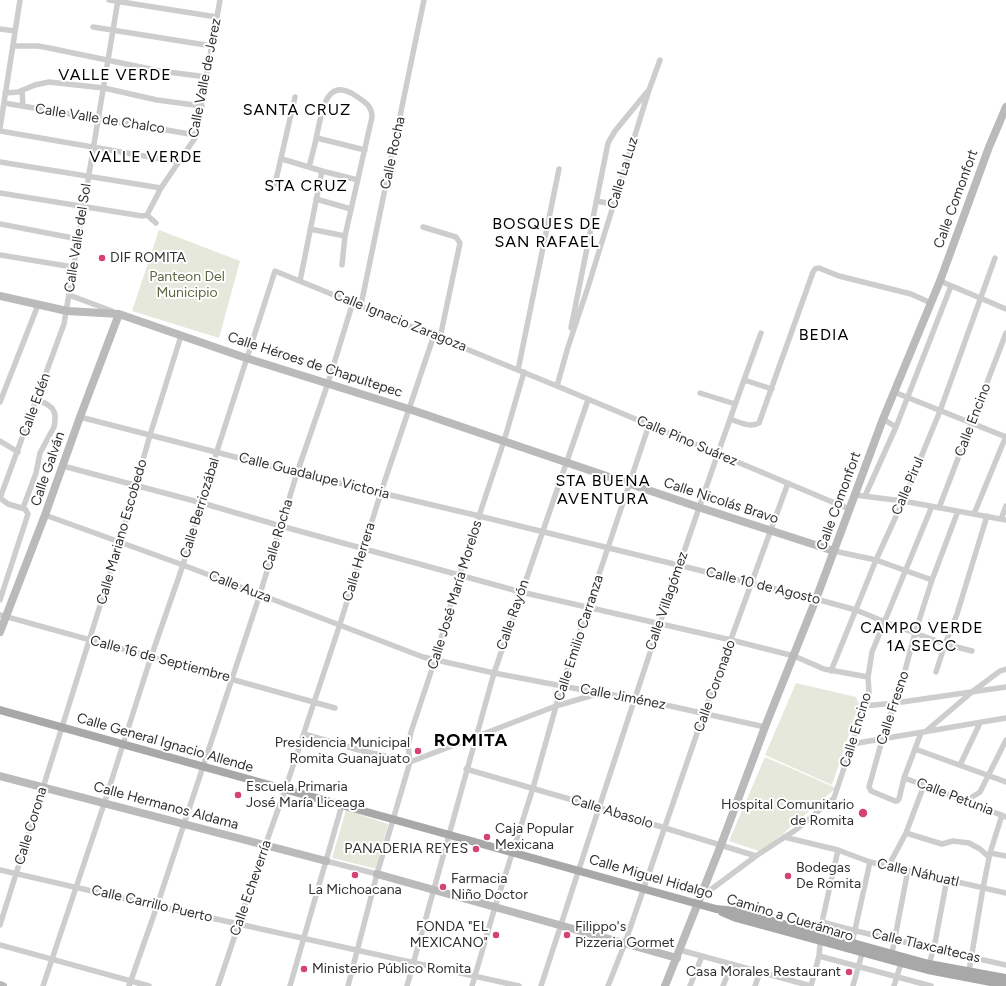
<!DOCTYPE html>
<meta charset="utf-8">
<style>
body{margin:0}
canvas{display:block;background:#fff}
</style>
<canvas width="1006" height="986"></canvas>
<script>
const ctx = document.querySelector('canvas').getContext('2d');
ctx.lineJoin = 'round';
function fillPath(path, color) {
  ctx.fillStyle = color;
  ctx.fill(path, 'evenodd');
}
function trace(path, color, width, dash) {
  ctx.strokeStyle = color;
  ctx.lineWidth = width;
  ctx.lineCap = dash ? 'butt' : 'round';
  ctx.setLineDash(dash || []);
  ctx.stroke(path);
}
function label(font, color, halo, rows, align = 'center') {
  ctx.font = font + ' Figtree,sans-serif';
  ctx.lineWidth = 4;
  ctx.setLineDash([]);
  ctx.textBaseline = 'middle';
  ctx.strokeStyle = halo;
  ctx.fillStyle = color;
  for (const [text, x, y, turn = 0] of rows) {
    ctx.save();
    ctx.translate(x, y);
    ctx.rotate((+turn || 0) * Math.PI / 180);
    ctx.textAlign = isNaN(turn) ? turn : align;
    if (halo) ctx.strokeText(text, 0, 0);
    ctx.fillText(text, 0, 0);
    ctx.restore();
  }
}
const green = new Path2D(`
 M 159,230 L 240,261 L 219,338 L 132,311 Z
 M 796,683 L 856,697 L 859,704 L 832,785 L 765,755 Z
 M 765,757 L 836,788 L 762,852 L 729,841 Z
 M 346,810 L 388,824 L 377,869 L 332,858 Z`);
const street = new Path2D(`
 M 109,0 L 217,17
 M 93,27 L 212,46
 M 0,29 L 15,31
 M 13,46 L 38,46 L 49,48 L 160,71 L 207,77
 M 22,91 L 23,106
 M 5,93 L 18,92 L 35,85 L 49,82 L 104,88 L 157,100 L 202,106
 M 4,103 L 196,135
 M 0,128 L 20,0
 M 0,131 L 179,162
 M 317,138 L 365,150
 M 282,159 L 322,171 L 358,180
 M 0,162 L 161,188
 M 309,167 C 312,156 315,145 317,134 C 322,113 325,75 356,96 C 365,102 372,106 372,117 L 345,236 L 342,265
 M 275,184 L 295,97
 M 0,193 L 142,216 L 147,215
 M 316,199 L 351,209
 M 596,201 L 613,204
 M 147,215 L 161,188 L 195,138 L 220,0
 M 147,215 L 156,223
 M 0,224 L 78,239
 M 423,227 L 456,237 L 460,243 L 440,338
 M 310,229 L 345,236
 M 0,255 L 73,267
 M 300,281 L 322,171
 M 940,281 L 1006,309
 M 69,295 L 112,311
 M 361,305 L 424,0
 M 571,328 L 608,143 L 615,131 L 647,92
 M 518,370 L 559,169
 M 744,380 L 772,389
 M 557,386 L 568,347 L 588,287 L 649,90 L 660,60
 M 894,392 L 1006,437
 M 700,393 L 735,404
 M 0,402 L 38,305
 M 80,417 L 297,473 L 479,516 L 816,599 L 856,610 L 885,622 L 945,644 L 972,651
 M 730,419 C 738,422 751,428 759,423 L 813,272 L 815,269 L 819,268 L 839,276 L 911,294 L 931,303
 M 883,419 L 896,427
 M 0,441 L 18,452
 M 63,466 L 202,503 L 281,526 L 521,592 L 731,640 L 794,656 L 824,669 L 868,677
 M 855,495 L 903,501 L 1006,520
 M 865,496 L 896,427 L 951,286
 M 23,508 L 36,473 L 40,453 L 54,427 L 55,421 L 55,414 L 52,408 L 45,403 L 36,401
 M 939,508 L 1006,333
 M 974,514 L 1006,436
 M 45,515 L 183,565 L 423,657 L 494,673 L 599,693 L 634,698 L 765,727
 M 1001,519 L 1006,506
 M 834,551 L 876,560 L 932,580
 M 0,600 L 28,514 L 25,509 L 8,504 L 0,498 L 64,324 L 118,0
 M 0,615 L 335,708
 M 831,671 L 876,560 L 903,501 L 940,411 L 995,258
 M 936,672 L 945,644 L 957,614 L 987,516
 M 864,706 L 895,703 L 1006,687
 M 925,732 L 972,692 L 1000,671 L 1006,669
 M 921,733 L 904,778 L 899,799 L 897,801 L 895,801 L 871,791 L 869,787 L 882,740 L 902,682 L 915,633 L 932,580 L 958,511
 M 304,734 L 359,750 L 410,762
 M 852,744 L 1006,718
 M 915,749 L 1006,782
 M 410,762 L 556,706 L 597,694
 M 960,765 L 980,723
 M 466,769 L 600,808 L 756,856
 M 904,778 L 924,785 L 1006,817
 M 966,801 L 980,792 L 1006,740
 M 906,833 L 942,844 L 953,841 L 969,843 L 980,849 L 989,857
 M 784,837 L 838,850 L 870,862 L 1006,893
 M 990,853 L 1006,856
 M 326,861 L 377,874
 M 889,865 L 906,833 L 924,785
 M 0,870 L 157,906 L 519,986
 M 701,897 L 756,856 L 797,829 L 834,798 L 869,693 L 868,677 L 872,652 L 932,506
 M 822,922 L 856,931 L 1006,965
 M 0,925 L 120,542 L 150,435 L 181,336
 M 852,943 L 870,862
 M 0,945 L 149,986
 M 680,950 L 811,986
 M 892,953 L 908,870
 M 819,956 L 931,986
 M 928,967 L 934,948 L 947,879
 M 969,971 L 983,888 L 990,853 L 1002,815
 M 43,986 L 104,804 L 151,657 L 183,565 L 217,451 L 275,271 L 557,386 L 849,509
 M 129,986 L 157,906 L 260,594 L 297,473 L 328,383 L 353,302
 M 218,986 L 265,846 L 285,790 L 340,624 L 381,492 L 434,335
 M 290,986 L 342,805
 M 348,986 L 377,874 L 410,762 L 408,746 L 411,732 L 435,660 L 459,576 L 504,441 L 524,372
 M 407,986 L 494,673 L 588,400
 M 472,986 L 495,907 L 533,788 L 562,685 L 649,425
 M 541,986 C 612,768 682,549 761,333
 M 608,986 L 625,943 L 704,713 L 788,483
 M 690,986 L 702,956
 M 723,986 L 732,964
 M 755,986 L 760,972
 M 811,986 L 819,956 L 822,922 L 838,850
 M 853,986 L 863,950
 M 894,986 L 902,960`);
const secondary = new Path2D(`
 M 0,296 L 67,311 L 119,314 L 246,358 L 409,409 L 698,507 L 834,551
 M 0,632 L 45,515 L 80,417 L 119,314
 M 0,776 L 326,861
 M 377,874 L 677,958
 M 0,985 L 3,986
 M 665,986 L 721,845 L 765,727 L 816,599 L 883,419 L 940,281 L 989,147 L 1006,107`);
const primary = new Path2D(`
 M 0,710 L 698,904 L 716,909 L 737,911 L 929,964 L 1006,978
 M 722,912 L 736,918 L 901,963 L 928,970 L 1006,985`);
const markers = [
 [102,258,4,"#d54371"],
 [418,751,4,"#d54371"],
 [238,795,4,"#d54371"],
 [863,813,5,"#d54371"],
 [487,837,4,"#d54371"],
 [476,849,4,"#d54371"],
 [355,875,4,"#d54371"],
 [788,876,4,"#d54371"],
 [443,887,4,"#d54371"],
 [496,935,4,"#d54371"],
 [567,935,4,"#d54371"],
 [304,969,4,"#d54371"],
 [849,972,4,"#d54371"]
];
const streetNames = [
 ["Calle Valle de Jerez",205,78,-79],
 ["Calle Valle de Chalco",100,119,9],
 ["Calle Rocha",393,153,-78],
 ["Calle La Luz",623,173,-73],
 ["Calle Comonfort",956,199,-70],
 ["Calle Valle del Sol",78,238,-81],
 ["Calle Ignacio Zaragoza",400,321,22],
 ["Calle Héroes de Chapultepec",315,365,18],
 ["Calle Edén",35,405,-70],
 ["Calle Encino",973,420,-69],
 ["Calle Pino Suárez",687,441,23],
 ["Calle Galván",48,469,-71],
 ["Calle Guadalupe Victoria",314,476,14],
 ["Calle Pirul",908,486,-67],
 ["Calle Nicolás Bravo",721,501,18],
 ["Calle Comonfort",839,501,-70],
 ["Calle Berriozábal",200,508,-73],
 ["Calle Mariano Escobedo",122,532,-74],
 ["Calle Rocha",278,535,-73],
 ["Calle Herrera",359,562,-73],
 ["Calle 10 de Agosto",763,586,14],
 ["Calle Auza",240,587,21],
 ["Calle José María Morelos",455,595,-73],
 ["Calle Villagómez",667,601,-71],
 ["Calle Rayón",513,615,-71],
 ["Calle Emilio Carranza",579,638,-72],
 ["Calle 16 de Septiembre",160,659,15],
 ["Calle Coronado",715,686,-70],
 ["Calle Jiménez",623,697,11],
 ["Calle Fresno",893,708,-72],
 ["Calle Encino",856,730,-73],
 ["Calle General Ignacio Allende",165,743,16],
 ["Calle Petunia",955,797,21],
 ["Calle Hermanos Aldama",166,806,15],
 ["Calle Abasolo",612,812,17],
 ["Calle Corona",31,826,-73],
 ["Calle Náhuatl",918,873,13],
 ["Calle Miguel Hidalgo",651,877,16],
 ["Calle Echeverría",251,888,-71],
 ["Calle Carrillo Puerto",152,904,13],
 ["Camino a Cuerámaro",790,918,17],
 ["Calle Tlaxcaltecas",926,946,13]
];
const poiNames = [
 ["DIF ROMITA",110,258],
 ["Presidencia Municipal",410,743,"right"],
 ["Romita Guanajuato",410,759,"right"],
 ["Escuela Primaria",246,787],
 ["José María Liceaga",246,803],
 ["Hospital Comunitario",854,805,"right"],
 ["de Romita",854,821,"right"],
 ["Caja Popular",495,829],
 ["Mexicana",495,845],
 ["PANADERIA REYES",468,849,"right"],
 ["Bodegas",796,868],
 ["De Romita",796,884],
 ["Farmacia",451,879],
 ["Niño Doctor",451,895],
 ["La Michoacana",355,890,"center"],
 ["FONDA \"EL",488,927,"right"],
 ["MEXICANO\"",488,943,"right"],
 ["Filippo's",575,927],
 ["Pizzeria Gormet",575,943],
 ["Ministerio Público Romita",312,969],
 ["Casa Morales Restaurant",841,972,"right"]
];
const parkNames = [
 ["Panteon Del",187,277],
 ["Municipio",187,293]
];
const quarterNames = [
 ["VALLE VERDE",115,75],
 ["SANTA CRUZ",297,110],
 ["VALLE VERDE",146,157],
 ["STA CRUZ",306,186],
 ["BOSQUES DE",547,224],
 ["SAN RAFAEL",547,242],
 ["BEDIA",824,335],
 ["STA BUENA",603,481],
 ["AVENTURA",603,499],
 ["CAMPO VERDE",922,628],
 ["1A SECC",922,646]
];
const districtNames = [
 ["ROMITA",471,741]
];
fillPath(green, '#e6e8dc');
trace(street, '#cdcdcd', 5.5);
trace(secondary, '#bababa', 8);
trace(primary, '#a8a8a8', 8);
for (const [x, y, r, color] of markers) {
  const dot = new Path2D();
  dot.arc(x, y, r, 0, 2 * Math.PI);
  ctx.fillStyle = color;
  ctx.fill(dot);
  trace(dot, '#fff', 1.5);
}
label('14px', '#303030', '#fff', streetNames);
label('14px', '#303030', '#fff', poiNames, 'left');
label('14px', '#5c6841', '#fff', parkNames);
ctx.letterSpacing = '1px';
label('16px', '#000', '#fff', quarterNames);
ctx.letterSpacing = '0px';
ctx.letterSpacing = '1px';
label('bold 18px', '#000', '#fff', districtNames);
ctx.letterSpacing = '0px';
</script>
